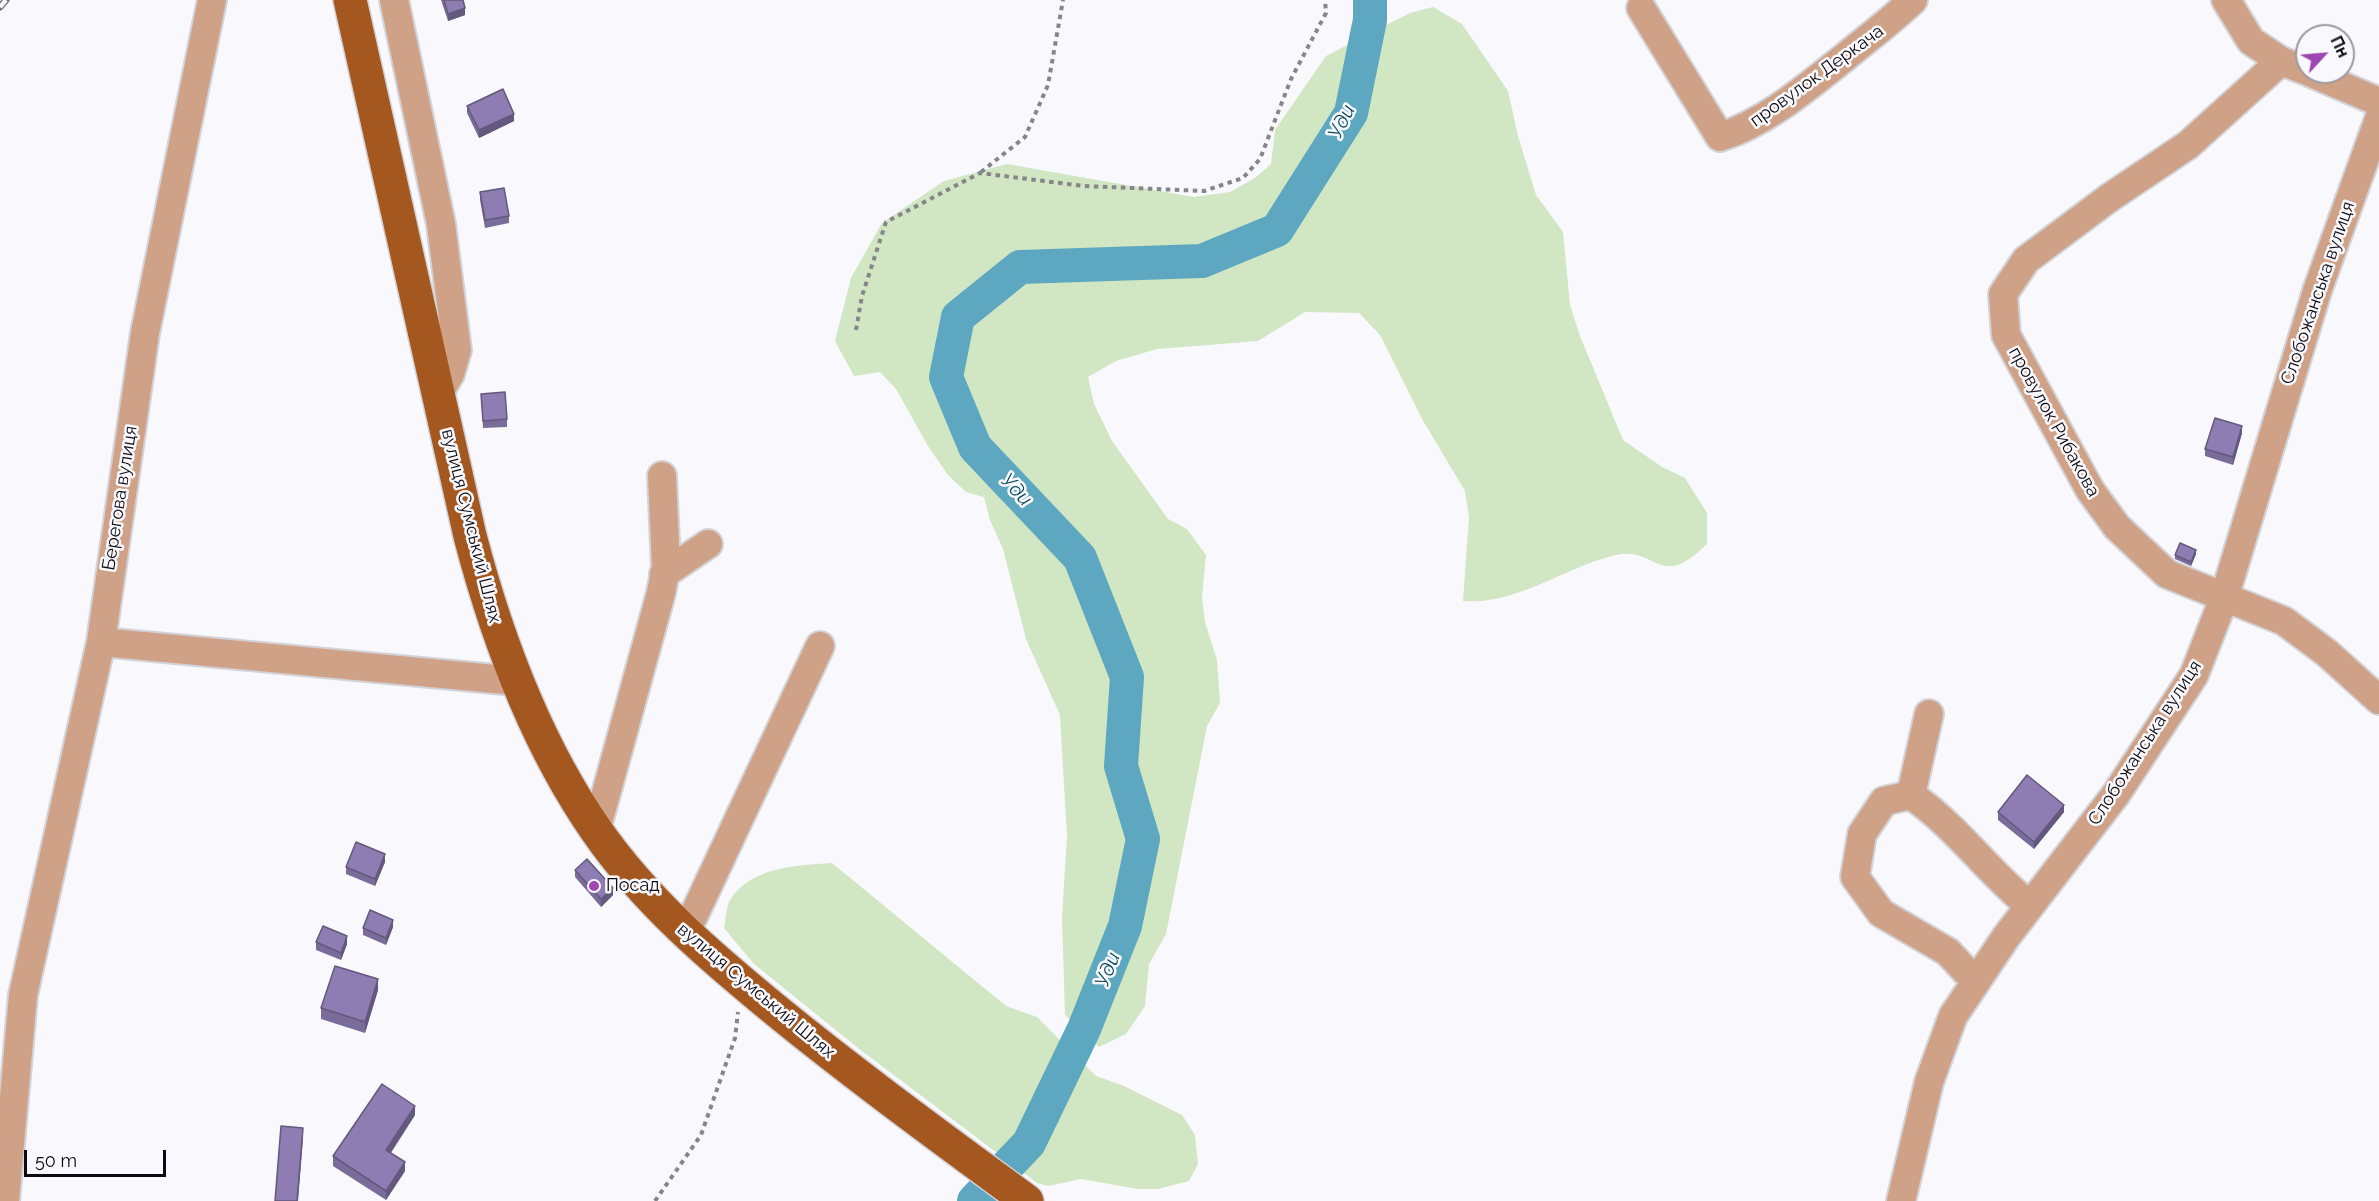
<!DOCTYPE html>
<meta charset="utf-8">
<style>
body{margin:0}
#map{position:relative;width:2379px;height:1201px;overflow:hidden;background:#f9f8fc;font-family:Raleway,sans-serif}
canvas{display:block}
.north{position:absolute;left:2295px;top:24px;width:60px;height:60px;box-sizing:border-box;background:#f9f8fc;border:2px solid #9b999e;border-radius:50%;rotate:64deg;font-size:16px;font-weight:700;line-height:24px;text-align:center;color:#0d0b12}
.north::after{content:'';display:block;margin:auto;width:21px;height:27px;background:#9e46b2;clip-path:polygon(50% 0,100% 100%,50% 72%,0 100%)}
.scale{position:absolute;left:24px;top:1150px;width:142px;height:27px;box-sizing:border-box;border:3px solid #0d0b12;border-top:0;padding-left:8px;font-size:18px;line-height:21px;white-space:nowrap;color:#0d0b12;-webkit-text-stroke:4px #f9f8fc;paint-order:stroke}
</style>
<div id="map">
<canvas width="2379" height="1201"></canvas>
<div class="north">Пн</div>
<div class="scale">50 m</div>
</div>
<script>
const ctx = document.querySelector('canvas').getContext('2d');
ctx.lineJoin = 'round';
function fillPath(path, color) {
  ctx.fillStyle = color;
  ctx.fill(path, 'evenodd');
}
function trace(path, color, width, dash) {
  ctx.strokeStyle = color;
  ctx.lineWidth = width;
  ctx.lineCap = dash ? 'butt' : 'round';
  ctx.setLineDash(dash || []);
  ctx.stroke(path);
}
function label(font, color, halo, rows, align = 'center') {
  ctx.font = font + ' Raleway,sans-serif';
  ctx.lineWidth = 5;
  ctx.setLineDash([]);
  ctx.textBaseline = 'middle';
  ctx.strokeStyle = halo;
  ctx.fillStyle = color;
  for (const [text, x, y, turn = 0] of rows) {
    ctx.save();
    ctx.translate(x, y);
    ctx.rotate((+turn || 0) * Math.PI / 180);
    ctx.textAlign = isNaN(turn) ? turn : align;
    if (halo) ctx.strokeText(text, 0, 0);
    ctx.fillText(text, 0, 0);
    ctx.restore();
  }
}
const green = new Path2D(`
 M 1433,7 L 1462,24 L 1508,91 L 1518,136 L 1536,195 L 1563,232 L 1570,305 L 1580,336 L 1623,440 L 1662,467 L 1685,478 L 1707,513 L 1707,544 C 1658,592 1658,546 1616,555 C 1564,567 1518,605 1463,601 L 1469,517 L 1465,491 L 1422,419 L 1380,335 L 1359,313 L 1305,312 L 1258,341 L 1157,349 L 1116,361 L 1088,377 L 1094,404 L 1112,441 L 1168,519 L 1187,529 L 1206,555 L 1202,597 L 1205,622 L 1217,660 L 1220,703 L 1207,726 L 1166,934 L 1149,964 L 1145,1006 L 1126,1034 L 1099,1047 L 1065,1015 L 1062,918 L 1067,836 L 1060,715 L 1026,639 L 1003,549 L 990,520 L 984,497 L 966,492 L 948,475 L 928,446 L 896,389 L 880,372 L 854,376 L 835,341 L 851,278 L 882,223 L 944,181 L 1007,164 L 1194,197 L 1230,192 L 1255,178 L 1271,164 L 1275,130 L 1326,56 L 1410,13 Z
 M 832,863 L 1006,1006 L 1037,1017 L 1096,1076 L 1124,1086 L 1182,1115 L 1195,1135 L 1198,1164 L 1189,1181 L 1158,1189 L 1138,1189 L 1081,1179 L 1048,1186 L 1037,1183 L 858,1048 L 754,964 L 724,928 C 726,919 726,907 730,900 C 752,866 796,866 832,863 Z`);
const river = new Path2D(`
 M 974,1201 L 1029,1143 L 1084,1029 L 1125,926 L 1143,839 L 1121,766 L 1127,677 L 1080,558 L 975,447 L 946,377 L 958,317 L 1020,267 L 1202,261 L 1277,230 L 1351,113 L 1370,20 L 1370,0`);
const path = new Path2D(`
 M 981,172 L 1025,137 L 1048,85 L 1063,0
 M 856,330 L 862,296 L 886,222 L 980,173 L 1084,186 L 1204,191 L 1243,178 L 1260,159 L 1291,79 L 1326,13 L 1325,0
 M 655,1201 L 701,1135 L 735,1038 L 738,1012`);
const minor = new Path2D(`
 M 394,0 L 441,224 L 457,350 L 450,374 L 438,394
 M 2226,0 L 2251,41 L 2281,61 L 2307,71
 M 1641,8 L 1720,137 C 1767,122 1807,87 1845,57 C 1868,38 1891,21 1913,0
 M 2281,61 L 2188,145 L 2109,198 L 2026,260 L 2003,294 L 2006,335 L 2090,490 L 2117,527 L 2167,574 L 2284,621 L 2327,653 L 2379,700
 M 2309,72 L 2379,102
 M 664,574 L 708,544
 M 101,642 L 516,681
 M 1929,714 L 1911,795 L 1884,801 L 1862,834 L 1855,877 L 1881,913 L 1948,952 L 1976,982
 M 1911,795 C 1956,826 1987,871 2030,906
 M 596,830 L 661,593 L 666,567 L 662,476
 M 685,934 L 820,646
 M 5,1201 L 23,995 L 101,642 L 145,333 L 212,0
 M 1901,1201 L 1929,1082 L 1953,1016 L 2006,937 L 2116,794 L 2194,675 L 2224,598 L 2317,291 L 2379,119`);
const major = new Path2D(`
 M 350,0 L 470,536 C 497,639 535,742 596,830 C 645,901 712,958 778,1012 C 859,1078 943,1139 1027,1201`);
const rail = new Path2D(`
 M 0,7 L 6,0`);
const wall = new Path2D(`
 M 441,0 L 463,0 L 465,15 L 448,21 Z
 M 467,106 L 514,121 L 479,138 L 467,113 Z
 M 480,192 L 509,216 L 509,223 L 485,228 L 480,200 Z
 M 481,394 L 507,419 L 507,427 L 483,428 Z
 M 2242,433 L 2233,465 L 2205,456 L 2205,449 Z
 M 2196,554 L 2191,566 L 2175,559 L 2175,555 Z
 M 1998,812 L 2064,812 L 2034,849 L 1998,820 Z
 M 385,862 L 375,886 L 346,874 L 346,867 Z
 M 575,870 L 613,895 L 601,907 L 575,877 Z
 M 393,927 L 386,945 L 363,935 L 363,928 Z
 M 316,942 L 347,944 L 341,960 L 316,950 Z
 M 378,990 L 365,1033 L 321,1019 L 321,1008 Z
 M 415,1115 L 391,1153 L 405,1171 L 386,1200 L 333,1166 L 333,1156 Z`);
const shadedWall = new Path2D(`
 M 465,8 L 465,15 L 448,21 L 448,14 Z
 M 514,114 L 514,121 L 479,138 L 479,130 Z
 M 2242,426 L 2242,433 L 2233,465 L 2233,457 Z
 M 2196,550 L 2196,554 L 2191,566 L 2191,562 Z
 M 2064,805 L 2064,812 L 2034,849 L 2034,842 Z
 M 385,854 L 385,862 L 375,886 L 375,879 Z
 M 613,888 L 613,895 L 601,907 L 601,899 Z
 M 393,920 L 393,927 L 386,945 L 386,938 Z
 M 347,936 L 347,944 L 341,960 L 341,953 Z
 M 378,979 L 378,990 L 365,1033 L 365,1022 Z
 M 415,1106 L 415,1115 L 386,1159 L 386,1150 Z
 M 303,1128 L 303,1139 L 298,1201 L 297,1201 Z
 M 405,1162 L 405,1171 L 386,1200 L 386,1191 Z`);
const building = new Path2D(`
 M 444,0 L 463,0 L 465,8 L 448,14 Z
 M 503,89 L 514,114 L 479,130 L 467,106 Z
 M 504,188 L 509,216 L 485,220 L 480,192 Z
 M 505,392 L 507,419 L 483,421 L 481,394 Z
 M 2215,418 L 2242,426 L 2233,457 L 2205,449 Z
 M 2180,543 L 2196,550 L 2191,562 L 2175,555 Z
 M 2027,775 L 2064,805 L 2034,842 L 1998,812 Z
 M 356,842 L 385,854 L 375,879 L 346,867 Z
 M 587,859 L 613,888 L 601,899 L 575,870 Z
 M 370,910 L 393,920 L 386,938 L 363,928 Z
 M 323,926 L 347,936 L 341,953 L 316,942 Z
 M 335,966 L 378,979 L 365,1022 L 321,1008 Z
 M 382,1084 L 415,1106 L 386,1150 L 405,1162 L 386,1191 L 333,1156 Z
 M 281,1126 L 303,1128 L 297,1201 L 275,1201 Z`);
const markers = [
 [594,886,6,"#9e46b2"]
];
const streetNames = [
 ["провулок Деркача",1817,76,-36],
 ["Слобожанська вулиця",2318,293,-71],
 ["провулок Рибакова",2054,422,61],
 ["Берегова вулиця",120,498,-81],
 ["вулиця Сумський Шлях",471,526,76],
 ["Слобожанська вулиця",2145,743,-57],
 ["вулиця Сумський Шлях",756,991,40]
];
const poiNames = [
 ["Посад",606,886]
];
const waterNames = [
 ["Уди",1342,122,-64],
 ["Уди",1016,490,47],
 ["Уди",1108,970,-68]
];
fillPath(green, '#d1e6c3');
trace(river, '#5da8c0', 34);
trace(minor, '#d3d2d7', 32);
trace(major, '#d3d2d7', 36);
trace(path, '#86858a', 4, [4.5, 4.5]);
trace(minor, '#cfa288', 28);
trace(major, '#a4571f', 33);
trace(rail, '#6e6d72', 7);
trace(rail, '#f9f8fc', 4.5, [14]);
fillPath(wall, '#7a6c9a');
fillPath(shadedWall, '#63587d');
fillPath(building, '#8e7db3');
trace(building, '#63587d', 1.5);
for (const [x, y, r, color] of markers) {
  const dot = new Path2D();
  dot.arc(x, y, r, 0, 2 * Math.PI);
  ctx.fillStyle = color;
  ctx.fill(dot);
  trace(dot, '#f9f8fc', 2);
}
label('18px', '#0d0b12', '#f9f8fc', streetNames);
label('18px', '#0d0b12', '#f9f8fc', poiNames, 'left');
label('italic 20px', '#084b5d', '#f9f8fc', waterNames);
</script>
